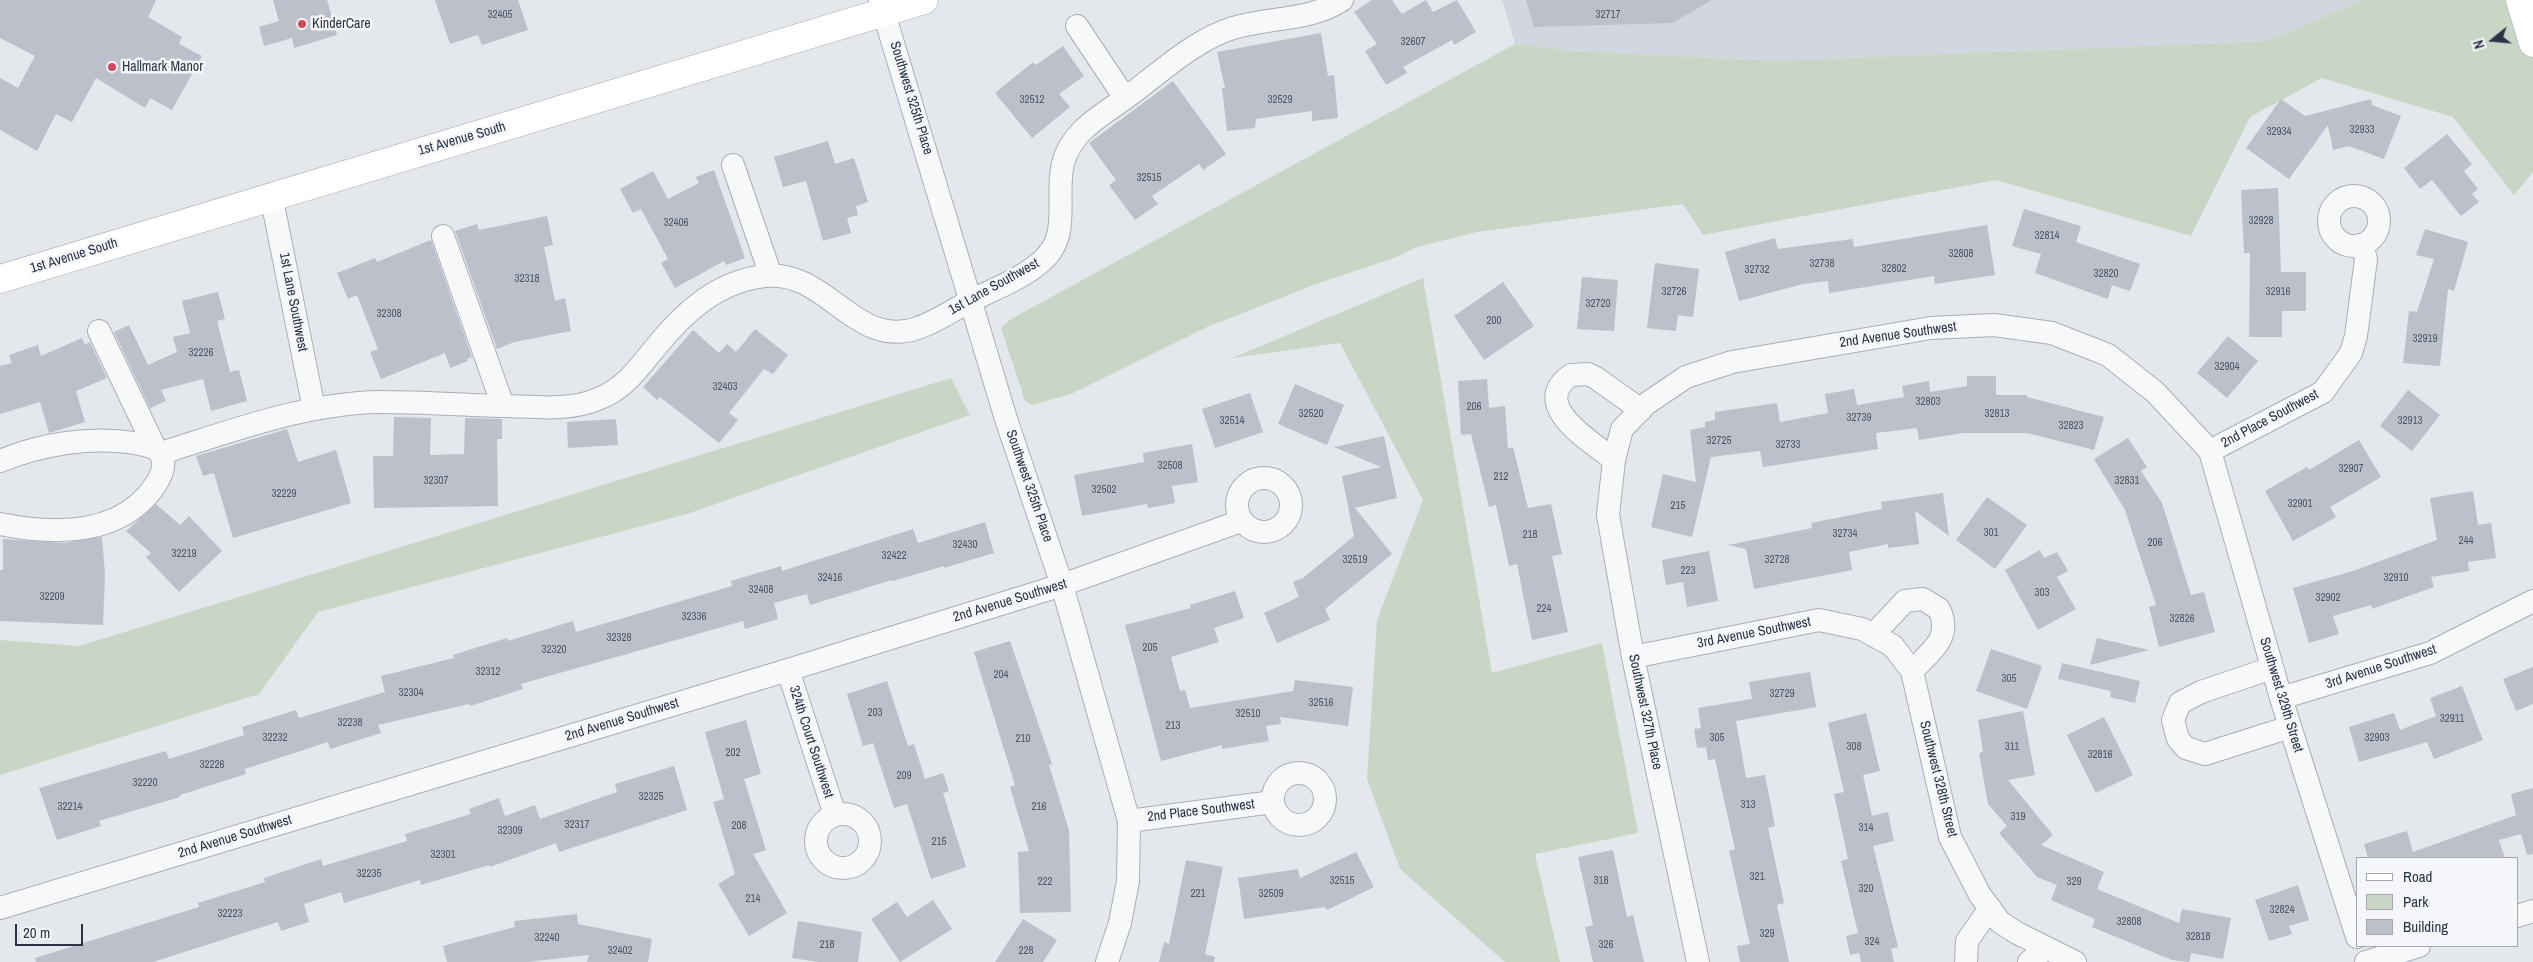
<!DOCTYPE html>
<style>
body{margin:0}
#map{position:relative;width:2533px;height:962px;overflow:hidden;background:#e4e7ec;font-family:"Archivo Narrow",sans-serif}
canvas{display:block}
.legend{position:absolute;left:2356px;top:857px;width:162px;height:90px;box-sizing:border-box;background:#f4f6f9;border:1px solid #a4a8b1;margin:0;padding:6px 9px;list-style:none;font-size:15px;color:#2b3445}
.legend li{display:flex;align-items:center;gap:10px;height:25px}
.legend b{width:25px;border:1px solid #a4a8b1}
.north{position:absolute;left:2468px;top:15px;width:50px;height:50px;-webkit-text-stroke:4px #f4f6f9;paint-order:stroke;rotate:253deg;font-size:14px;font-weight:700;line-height:20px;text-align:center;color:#2b3445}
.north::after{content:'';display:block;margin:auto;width:18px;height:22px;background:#2b3445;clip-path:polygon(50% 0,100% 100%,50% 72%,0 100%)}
.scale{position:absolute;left:15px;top:924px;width:68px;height:22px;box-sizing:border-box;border:2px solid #2b3445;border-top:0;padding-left:6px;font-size:15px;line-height:18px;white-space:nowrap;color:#2b3445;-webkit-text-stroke:4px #f4f6f9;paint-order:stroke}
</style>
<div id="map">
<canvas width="2533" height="962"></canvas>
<ul class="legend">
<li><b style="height:6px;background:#fff"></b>Road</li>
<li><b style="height:14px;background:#c9d6c5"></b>Park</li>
<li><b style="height:14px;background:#bbc0ca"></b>Building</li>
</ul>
<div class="north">N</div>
<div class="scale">20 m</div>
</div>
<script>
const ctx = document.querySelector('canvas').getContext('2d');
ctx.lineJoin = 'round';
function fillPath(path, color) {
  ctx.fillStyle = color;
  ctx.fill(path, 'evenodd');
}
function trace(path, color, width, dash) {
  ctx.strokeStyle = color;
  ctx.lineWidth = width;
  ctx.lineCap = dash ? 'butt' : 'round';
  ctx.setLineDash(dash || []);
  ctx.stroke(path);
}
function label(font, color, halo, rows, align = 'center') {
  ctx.font = font + ' "Archivo Narrow",sans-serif';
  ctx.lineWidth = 5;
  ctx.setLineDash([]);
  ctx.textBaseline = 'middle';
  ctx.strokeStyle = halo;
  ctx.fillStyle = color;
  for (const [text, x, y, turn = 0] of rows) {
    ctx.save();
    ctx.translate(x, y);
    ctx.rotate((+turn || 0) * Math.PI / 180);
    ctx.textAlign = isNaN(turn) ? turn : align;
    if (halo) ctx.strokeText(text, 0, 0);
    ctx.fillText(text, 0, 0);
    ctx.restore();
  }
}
const built = new Path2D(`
 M 1502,0 L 2363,0 L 2268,41 L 1775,61 L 1572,51 L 1515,44 Z`);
const green = new Path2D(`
 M 2363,0 L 2533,0 L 2533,172 L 2514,195 L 2453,117 L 2322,78 L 2250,117 L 2191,236 L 1996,180 L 1703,235 L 1683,204 L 1477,232 L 1417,247 L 1397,257 L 1316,284 L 1207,327 L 1071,394 L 1032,405 L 1025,401 L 1001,328 L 1011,319 L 1515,44 L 1572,51 L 1775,61 L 2268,41 Z
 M 1423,278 L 1492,673 L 1602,643 L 1638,833 L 1535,854 L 1560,962 L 1505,962 L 1400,869 L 1367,779 L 1377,620 L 1423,500 L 1340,343 L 1232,358 Z
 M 951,378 L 970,415 L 687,514 L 318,612 L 259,694 L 0,775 L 0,640 L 79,646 Z`);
const building = new Path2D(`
 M 0,0 L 156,0 L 148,17 L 182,37 L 179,44 L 202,56 L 172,110 L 150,98 L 145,108 L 96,78 L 72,122 L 56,114 L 37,151 L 0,130 L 0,78 L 18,88 L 35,56 L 0,38 Z
 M 273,0 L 327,0 L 337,35 L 294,48 L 292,38 L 264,46 L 259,27 L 279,21 Z
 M 435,0 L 518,0 L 528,30 L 482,45 L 478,35 L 450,44 Z
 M 1372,0 L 1392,0 L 1402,14 L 1426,0 L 1433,12 L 1457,0 L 1476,32 L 1454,45 L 1452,40 L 1403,67 L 1407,73 L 1386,85 L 1365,51 L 1377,44 L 1354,12 Z
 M 1526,0 L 1712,0 L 1672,23 L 1534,27 Z
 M 1321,33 L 1328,76 L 1334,75 L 1338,118 L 1312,121 L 1312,111 L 1256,119 L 1255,128 L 1227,131 L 1222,88 L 1225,88 L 1217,52 Z
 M 1063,46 L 1084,76 L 1059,94 L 1070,107 L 1032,138 L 995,93 L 1033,62 L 1036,65 Z
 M 1173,81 L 1226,154 L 1203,170 L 1199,164 L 1152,196 L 1158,204 L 1135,220 L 1109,185 L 1116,180 L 1089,143 Z
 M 2281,99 L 2305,116 L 2371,99 L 2372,105 L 2401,116 L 2384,159 L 2349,146 L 2333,150 L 2328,125 L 2289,179 L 2246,148 Z
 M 2447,134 L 2472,164 L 2464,171 L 2478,189 L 2472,194 L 2479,202 L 2461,216 L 2432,180 L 2420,189 L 2404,168 Z
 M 828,141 L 835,164 L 854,158 L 868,202 L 856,206 L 858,215 L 847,218 L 851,233 L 823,241 L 806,181 L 783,187 L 774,157 Z
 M 714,170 L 745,258 L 726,265 L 724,261 L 675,288 L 661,263 L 668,259 L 641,209 L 633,213 L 620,189 L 653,171 L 668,199 L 699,183 L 696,177 Z
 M 2278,188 L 2281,272 L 2306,272 L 2306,311 L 2282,311 L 2282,337 L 2249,337 L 2250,253 L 2244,253 L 2241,190 Z
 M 2024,209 L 2081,226 L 2076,242 L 2140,264 L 2130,291 L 2112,285 L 2108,299 L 2035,273 L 2041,254 L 2012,246 Z
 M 547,216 L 553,245 L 544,247 L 555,301 L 565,298 L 571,331 L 514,342 L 497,349 L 455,231 L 477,224 L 479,230 Z
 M 1987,225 L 1995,275 L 1935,284 L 1934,276 L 1829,293 L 1828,281 L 1803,284 L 1739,301 L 1725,252 L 1775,238 L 1778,249 L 1853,239 L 1854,247 Z
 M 2425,229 L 2468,242 L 2454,291 L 2448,289 L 2440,366 L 2403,363 L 2409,311 L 2417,312 L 2434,259 L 2416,255 Z
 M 431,240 L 472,357 L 467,359 L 468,361 L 450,368 L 445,353 L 381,379 L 370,352 L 378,349 L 357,295 L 348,299 L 337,273 L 375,258 L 377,262 Z
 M 1655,263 L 1699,269 L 1693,317 L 1678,315 L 1676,331 L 1647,328 Z
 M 1582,277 L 1618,280 L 1614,331 L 1577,329 Z
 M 1503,282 L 1534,326 L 1484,360 L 1454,316 Z
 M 218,292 L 225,319 L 217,321 L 230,372 L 239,370 L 247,401 L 211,411 L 203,379 L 161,390 L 166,401 L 150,408 L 114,332 L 129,325 L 148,365 L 177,352 L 173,337 L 190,333 L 182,301 Z
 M 755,329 L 788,355 L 773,374 L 764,369 L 729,413 L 738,420 L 719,443 L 660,397 L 657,400 L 643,387 L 693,330 L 719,353 L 727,344 L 736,352 Z
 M 2228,336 L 2258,361 L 2227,398 L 2197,373 Z
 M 82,338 L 85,345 L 90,342 L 107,378 L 76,391 L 85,422 L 49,433 L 40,402 L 0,414 L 0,366 L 12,363 L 9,355 L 38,345 L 41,356 Z
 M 1967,376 L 1996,376 L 1996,395 L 2027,395 L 2027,397 L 2104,417 L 2094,450 L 2027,433 L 1963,433 L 1919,440 L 1917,428 L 1876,433 L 1878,449 L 1763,467 L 1760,451 L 1711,457 L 1692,537 L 1651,527 L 1663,474 L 1696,482 L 1690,430 L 1705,427 L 1705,422 L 1715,420 L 1715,412 L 1777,403 L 1780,422 L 1828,413 L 1825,394 L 1854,389 L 1857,405 L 1904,397 L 1902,386 L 1929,381 L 1930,392 L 1967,386 Z
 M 1487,379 L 1489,408 L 1505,406 L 1508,449 L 1513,447 L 1528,508 L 1551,504 L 1562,554 L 1552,556 L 1568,632 L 1532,640 L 1517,564 L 1509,566 L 1496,505 L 1489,507 L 1471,434 L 1461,435 L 1458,381 Z
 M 1295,384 L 1344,405 L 1327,445 L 1278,424 Z
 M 2408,390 L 2440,415 L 2412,451 L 2380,426 Z
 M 1250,393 L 1263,432 L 1215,448 L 1202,409 Z
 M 394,417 L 431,418 L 430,455 L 464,454 L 465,418 L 502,419 L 502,439 L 497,439 L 498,506 L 374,508 L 373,456 L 393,456 Z
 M 616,419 L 618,445 L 568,448 L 567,422 Z
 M 287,429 L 298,462 L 336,450 L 351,503 L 233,538 L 214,473 L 203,476 L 196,456 Z
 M 1384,436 L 1397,498 L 1355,508 L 1392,554 L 1325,609 L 1330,620 L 1277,643 L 1264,613 L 1299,597 L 1293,582 L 1303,578 L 1354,536 L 1342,476 L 1381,467 L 1334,447 Z
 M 2128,438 L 2147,467 L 2141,471 L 2162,503 L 2191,595 L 2204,592 L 2215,632 L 2159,647 L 2149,607 L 2156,605 L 2125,510 L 2094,459 Z
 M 2359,440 L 2381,477 L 2330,507 L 2336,517 L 2293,541 L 2265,491 L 2307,467 L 2309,470 Z
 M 1192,444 L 1198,482 L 1172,486 L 1175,503 L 1148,508 L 1147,504 L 1082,516 L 1074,475 L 1144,462 L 1143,453 Z
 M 2473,491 L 2478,525 L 2491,523 L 2496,558 L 2468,562 L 2469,571 L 2431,577 L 2434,587 L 2372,609 L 2371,605 L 2333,616 L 2339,634 L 2309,643 L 2293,588 L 2353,571 L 2437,540 L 2430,498 Z
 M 1943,493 L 1949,536 L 1915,511 L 1919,544 L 1888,548 L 1888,544 L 1849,552 L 1852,570 L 1754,589 L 1746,549 L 1728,545 L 1812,528 L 1811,523 L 1882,509 L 1881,502 Z
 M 1987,497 L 2027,525 L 1995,569 L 1956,540 Z
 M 156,504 L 180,525 L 189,516 L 222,551 L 179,592 L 146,557 L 151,553 L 126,531 Z
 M 985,522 L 994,553 L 944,568 L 944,566 L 893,581 L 892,580 L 810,605 L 807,594 L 774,603 L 778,619 L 745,629 L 743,621 L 521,684 L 523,689 L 470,706 L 469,704 L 378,725 L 381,733 L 330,749 L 328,742 L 245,769 L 246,774 L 180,795 L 180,797 L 99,821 L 101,826 L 57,840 L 39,788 L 166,751 L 169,759 L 244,735 L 242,727 L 296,710 L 299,718 L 385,692 L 381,676 L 454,658 L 453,655 L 507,638 L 508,641 L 573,621 L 576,632 L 732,586 L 731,581 L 781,566 L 782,571 L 913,529 L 918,543 Z
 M 102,537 L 105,574 L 103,625 L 0,621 L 0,570 L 3,570 L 3,539 L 65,543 Z
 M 2040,550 L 2044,558 L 2057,552 L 2068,571 L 2057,577 L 2076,609 L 2038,630 L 2005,570 Z
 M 1709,551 L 1718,601 L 1687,607 L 1683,582 L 1666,585 L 1662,560 Z
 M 1235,591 L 1244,618 L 1214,628 L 1219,642 L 1171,657 L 1180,691 L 1185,690 L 1190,708 L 1293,691 L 1295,680 L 1353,687 L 1348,726 L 1280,717 L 1281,724 L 1266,726 L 1269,741 L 1222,749 L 1222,745 L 1161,761 L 1125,625 L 1191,608 L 1190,605 Z
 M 2097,638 L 2149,650 L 2090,665 Z
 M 1010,641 L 1052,764 L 1049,765 L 1069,830 L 1071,912 L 1020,913 L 1018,852 L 1029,851 L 1010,787 L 1015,785 L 974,652 Z
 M 1991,649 L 2042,666 L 2027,709 L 1976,691 Z
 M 2062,663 L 2140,681 L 2135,703 L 2110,697 L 2111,691 L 2058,679 Z
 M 2533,667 L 2533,704 L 2516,711 L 2503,679 Z
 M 1810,672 L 1816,707 L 1736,721 L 1746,778 L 1765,775 L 1775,826 L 1768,828 L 1784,903 L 1777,905 L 1789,962 L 1740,962 L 1737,946 L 1750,944 L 1729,851 L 1735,849 L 1715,759 L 1708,760 L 1706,747 L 1697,748 L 1694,729 L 1701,728 L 1698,708 L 1752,699 L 1749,682 Z
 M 887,681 L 908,746 L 914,744 L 925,779 L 943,773 L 949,791 L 943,793 L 966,867 L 931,879 L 907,804 L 894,808 L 873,743 L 863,746 L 847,694 Z
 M 2462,686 L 2483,740 L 2434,759 L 2427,742 L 2359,762 L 2349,727 L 2394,713 L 2400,730 L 2436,716 L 2430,698 Z
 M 2023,711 L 2035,775 L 2008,780 L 2053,835 L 2041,845 L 2104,872 L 2097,889 L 2179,923 L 2182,909 L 2231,918 L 2223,959 L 2191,953 L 2189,962 L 2172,960 L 2092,927 L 2095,919 L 2051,900 L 2057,885 L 2037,877 L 1999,833 L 2007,826 L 1988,804 L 1979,753 L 1983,752 L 1978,720 Z
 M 1866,713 L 1880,771 L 1863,775 L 1872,816 L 1888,812 L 1894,841 L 1873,846 L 1898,947 L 1891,949 L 1894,962 L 1861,962 L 1859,953 L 1850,955 L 1846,936 L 1858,933 L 1841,861 L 1848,859 L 1834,794 L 1844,792 L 1828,723 Z
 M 2104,717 L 2133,775 L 2096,793 L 2067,735 Z
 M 746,720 L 761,774 L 744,779 L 766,850 L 753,854 L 787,913 L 749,936 L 718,884 L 735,874 L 713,802 L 724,799 L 705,732 Z
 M 674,766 L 687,810 L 559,852 L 556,843 L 490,867 L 489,865 L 421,885 L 420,880 L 344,903 L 341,892 L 304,904 L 309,922 L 281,931 L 278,922 L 153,962 L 36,962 L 35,958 L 199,907 L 198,903 L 265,882 L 264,878 L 321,859 L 323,866 L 407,841 L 405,834 L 471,814 L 469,809 L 499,798 L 505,816 L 535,805 L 540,819 L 617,792 L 615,784 Z
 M 2533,788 L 2533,854 L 2527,855 L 2521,834 L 2499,840 L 2505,858 L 2368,858 L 2364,844 L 2407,831 L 2413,852 L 2516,815 L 2511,794 Z
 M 1613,850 L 1627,917 L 1633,915 L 1644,962 L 1593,962 L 1585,927 L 1593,925 L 1578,857 Z
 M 1356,852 L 1374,887 L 1327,910 L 1325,907 L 1244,919 L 1238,878 L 1298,869 L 1300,878 Z
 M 1186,860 L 1223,867 L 1205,954 L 1215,957 L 1214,962 L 1159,962 L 1164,942 L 1169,944 Z
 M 2298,885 L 2309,920 L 2289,926 L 2292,934 L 2269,941 L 2255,900 Z
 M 933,900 L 952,929 L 900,962 L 871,919 L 897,902 L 907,917 Z
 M 577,914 L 578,924 L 652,939 L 648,962 L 587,962 L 589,955 L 527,962 L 447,962 L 443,946 L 515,927 L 514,921 Z
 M 1023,919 L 1057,940 L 1043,962 L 995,962 Z
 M 798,921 L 862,932 L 858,962 L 818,962 L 792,958 Z`);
const street = new Path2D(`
 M 880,0 L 1006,419 L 1062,585 L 1129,821 L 1128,881 L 1120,923 L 1107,962
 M 1077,26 L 1125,98
 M 733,165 L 771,276
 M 271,195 L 314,409
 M2329 221a25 25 0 1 1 50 0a25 25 0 1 1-50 0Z
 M 443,236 L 503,406
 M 99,331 L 155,448
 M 2210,451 L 2323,392 L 2351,353 L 2356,336 L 2366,259 L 2362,245
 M 161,453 C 232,431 305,403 380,402 C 422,402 465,405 507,406 C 537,407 570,411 598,399 C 624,389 638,369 655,348 C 684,312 717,282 764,276 C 828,269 854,350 918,328 C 935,322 952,311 968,302 C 992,290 1022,279 1042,261 C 1051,253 1057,242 1059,231 C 1065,191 1050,164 1082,131 C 1095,118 1112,108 1127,97 C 1160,73 1194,40 1233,28 C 1268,17 1311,21 1342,0
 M 1614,460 C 1591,441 1528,405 1571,375 L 1588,374 L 1596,378 L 1641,410
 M 0,461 C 42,444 90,436 135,443 C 144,445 157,446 161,455 C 166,464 161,476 156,484 C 122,536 55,535 0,524
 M1237 505a27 27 0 1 1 54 0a27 27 0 1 1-54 0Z
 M 1873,635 L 1905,601 L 1923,599 L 1939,609 C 1953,638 1930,652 1912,671
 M 1633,657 L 1819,620 L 1862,629 L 1893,646 L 1912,671 L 1950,837 L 1980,895 L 2000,922 L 2017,933 L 2075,962
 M 2272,668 L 2201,692 L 2180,703 L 2173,720 L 2178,739 L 2186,748 L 2205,754 L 2290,727
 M 788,670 L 835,815
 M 2281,698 L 2430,653 L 2533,601
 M1273 799a26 26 0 1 1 52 0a26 26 0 1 1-52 0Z
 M816 841a27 27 0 1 1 54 0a27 27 0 1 1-54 0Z
 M 1129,821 L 1273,802
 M 0,908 L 788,670 L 1062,585 L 1241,521
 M 2517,916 L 2533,911
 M 1698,962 L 1633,657 L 1608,515 L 1614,460 L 1622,429 L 1646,404 L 1686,377 L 1732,362 L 1931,328 L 1994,325 L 2052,333 L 2108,355 L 2155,392 L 2210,451 L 2281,698 L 2357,937
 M 1966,962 L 1967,941 L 1990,908
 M 2029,962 L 2046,948
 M 2366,962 L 2419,946`);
const secondary = new Path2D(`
 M 2520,0 L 2533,43
 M 0,279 L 924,0`);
const markers = [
 [302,24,5,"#d1495b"],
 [112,67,5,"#d1495b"]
];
const numberNames = [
 ["32405",500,15],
 ["32717",1608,15],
 ["32607",1413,42],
 ["32512",1032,100],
 ["32529",1280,100],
 ["32933",2362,130],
 ["32934",2279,132],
 ["32515",1149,178],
 ["32928",2261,221],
 ["32406",676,223],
 ["32814",2047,236],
 ["32808",1961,254],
 ["32738",1822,264],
 ["32802",1894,269],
 ["32732",1757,270],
 ["32820",2106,274],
 ["32318",527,279],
 ["32726",1674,292],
 ["32916",2278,292],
 ["32720",1598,304],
 ["32308",389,314],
 ["200",1494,321],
 ["32919",2425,339],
 ["32226",201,353],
 ["32904",2227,367],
 ["32403",725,387],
 ["32803",1928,402],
 ["206",1474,407],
 ["32520",1311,414],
 ["32813",1997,414],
 ["32739",1859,418],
 ["32514",1232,421],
 ["32913",2410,421],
 ["32823",2071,426],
 ["32725",1719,441],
 ["32733",1788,445],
 ["32508",1170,466],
 ["32907",2351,469],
 ["212",1501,477],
 ["32307",436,481],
 ["32831",2127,481],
 ["32502",1104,490],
 ["32229",284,494],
 ["32901",2300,504],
 ["215",1678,506],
 ["301",1991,533],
 ["32734",1845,534],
 ["218",1530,535],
 ["244",2466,541],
 ["206",2155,543],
 ["32430",965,545],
 ["32219",184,554],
 ["32422",894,556],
 ["32519",1355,560],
 ["32728",1777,560],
 ["223",1688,571],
 ["32416",830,578],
 ["32910",2396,578],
 ["32408",761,590],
 ["303",2042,593],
 ["32209",52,597],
 ["32902",2328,598],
 ["224",1544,609],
 ["32336",694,617],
 ["32826",2182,619],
 ["32328",619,638],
 ["205",1150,648],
 ["32320",554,650],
 ["32312",488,672],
 ["204",1001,675],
 ["305",2009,679],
 ["32304",411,693],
 ["32729",1782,694],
 ["32516",1321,703],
 ["203",875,713],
 ["32510",1248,714],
 ["32911",2452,719],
 ["32238",350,723],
 ["213",1173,726],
 ["32232",275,738],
 ["305",1717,738],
 ["32903",2377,738],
 ["210",1023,739],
 ["308",1854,747],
 ["311",2012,747],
 ["202",733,753],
 ["32816",2100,755],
 ["32226",212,765],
 ["209",904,776],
 ["32220",145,783],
 ["32325",651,797],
 ["313",1748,805],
 ["32214",70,807],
 ["216",1039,807],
 ["319",2018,817],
 ["32317",577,825],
 ["208",739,826],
 ["314",1866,828],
 ["32309",510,831],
 ["215",939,842],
 ["32301",443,855],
 ["32235",369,874],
 ["321",1757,877],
 ["32515",1342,881],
 ["318",1601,881],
 ["222",1045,882],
 ["329",2074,882],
 ["320",1866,889],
 ["221",1198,894],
 ["32509",1271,894],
 ["214",753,899],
 ["32824",2282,910],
 ["32223",230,914],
 ["32808",2129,922],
 ["329",1767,934],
 ["32818",2198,937],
 ["32240",547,938],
 ["324",1872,942],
 ["218",827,945],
 ["326",1606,945],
 ["32402",620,951],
 ["228",1026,951]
];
const poiNames = [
 ["KinderCare",312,24],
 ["Hallmark Manor",122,67]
];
const streetNames = [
 ["Southwest 325th Place",911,98,73],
 ["1st Avenue South",462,139,-16],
 ["1st Avenue South",74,256,-17],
 ["1st Lane Southwest",994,287,-29],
 ["1st Lane Southwest",293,302,79],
 ["2nd Avenue Southwest",1898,335,-8],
 ["2nd Place Southwest",2270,419,-28],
 ["Southwest 325th Place",1029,486,71],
 ["2nd Avenue Southwest",1010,601,-17],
 ["3rd Avenue Southwest",1754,633,-11],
 ["3rd Avenue Southwest",2381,667,-18],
 ["Southwest 329th Street",2281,695,73],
 ["Southwest 327th Place",1645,712,78],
 ["2nd Avenue Southwest",622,720,-17],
 ["324th Court Southwest",811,742,72],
 ["Southwest 328th Street",1938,779,76],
 ["2nd Place Southwest",1201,811,-7],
 ["2nd Avenue Southwest",235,837,-17]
];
fillPath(built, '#d2d6de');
fillPath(green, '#c9d6c5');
fillPath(building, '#bbc0ca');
trace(street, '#a9aeb7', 24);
trace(secondary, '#a9aeb7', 29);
trace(street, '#f7f8fa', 22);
trace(secondary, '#fff', 28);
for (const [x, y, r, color] of markers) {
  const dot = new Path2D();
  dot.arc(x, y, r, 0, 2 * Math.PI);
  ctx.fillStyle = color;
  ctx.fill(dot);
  trace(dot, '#f4f6f9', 2);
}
label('11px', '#4f5766', null, numberNames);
label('14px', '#2b3445', '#f4f6f9', poiNames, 'left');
label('14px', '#2b3445', '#f4f6f9', streetNames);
</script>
